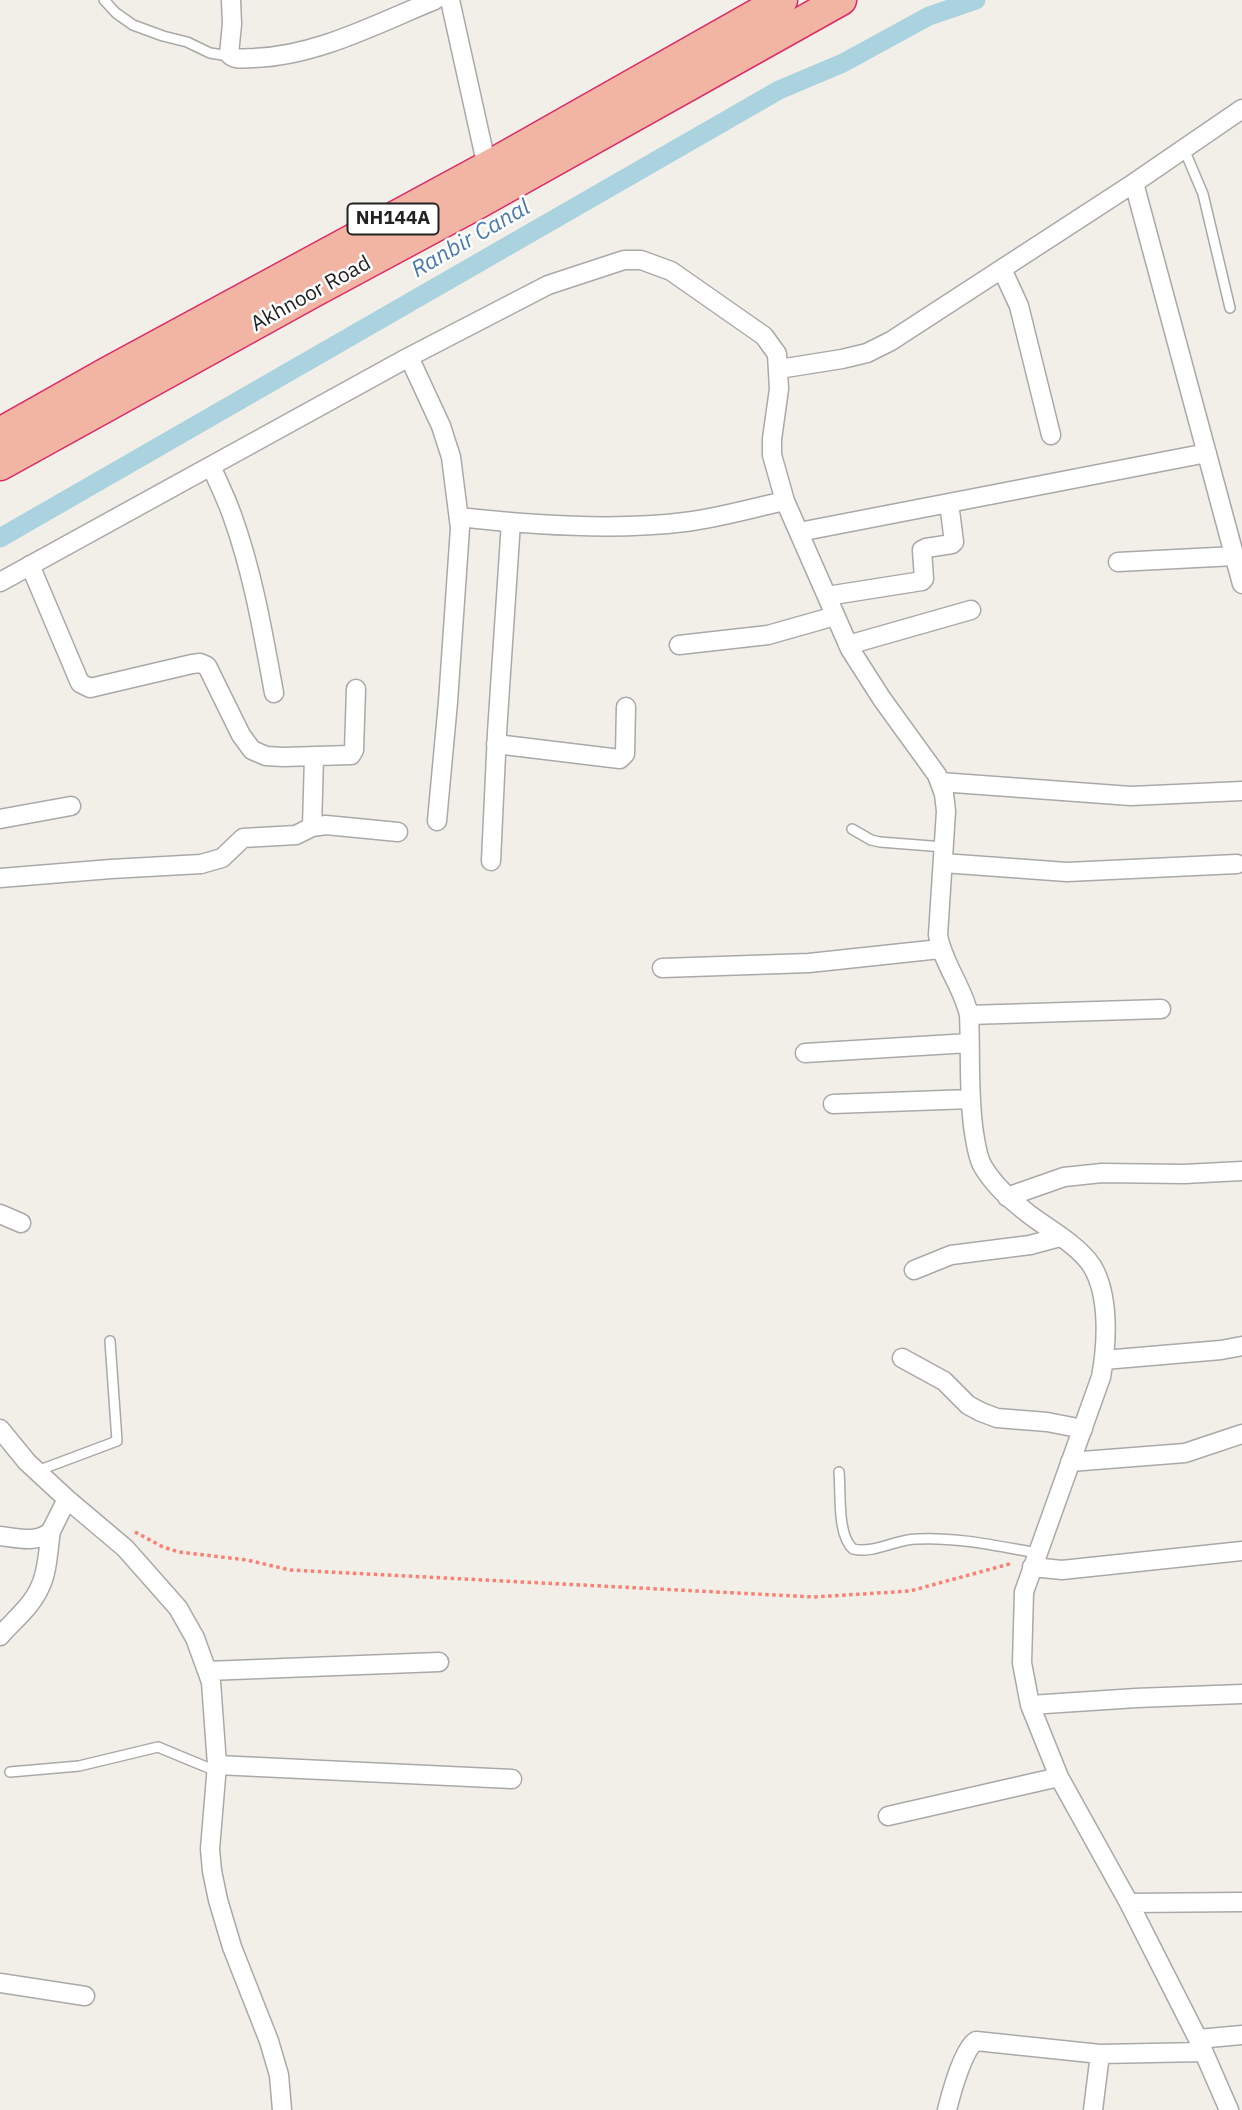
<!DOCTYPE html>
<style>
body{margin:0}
canvas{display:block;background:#f2efe9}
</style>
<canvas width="1242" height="2110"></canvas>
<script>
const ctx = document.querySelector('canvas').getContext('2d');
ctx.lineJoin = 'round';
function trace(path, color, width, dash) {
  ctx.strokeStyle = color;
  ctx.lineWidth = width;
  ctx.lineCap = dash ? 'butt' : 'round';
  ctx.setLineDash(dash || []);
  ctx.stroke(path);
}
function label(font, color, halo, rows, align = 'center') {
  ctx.font = font + ' "IBM Plex Sans",sans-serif';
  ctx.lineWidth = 5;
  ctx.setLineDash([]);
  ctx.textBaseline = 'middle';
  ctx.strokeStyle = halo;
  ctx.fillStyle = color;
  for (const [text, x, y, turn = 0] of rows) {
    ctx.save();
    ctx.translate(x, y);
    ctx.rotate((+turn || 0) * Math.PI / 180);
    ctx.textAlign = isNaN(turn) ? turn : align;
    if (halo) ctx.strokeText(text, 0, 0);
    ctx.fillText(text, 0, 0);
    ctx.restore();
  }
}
const canal = new Path2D(`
 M 0,538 L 779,90 L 843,63 L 929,16 L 976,0`);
const path = new Path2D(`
 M 135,1532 L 163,1547 L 179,1552 L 247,1560 L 290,1570 L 814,1597 L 910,1591 L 1013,1563`);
const service = new Path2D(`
 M 104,0 L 116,13 L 133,25 L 163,36 L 187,42 L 210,53 L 229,56
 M 1184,149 L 1203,194 L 1230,308
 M 852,829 L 871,840 L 880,842 L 944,847
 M 37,1471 L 117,1441 L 110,1341
 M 839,1472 C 841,1494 837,1535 853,1549 C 874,1554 896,1539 917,1539 C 958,1537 997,1546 1037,1553
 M 10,1772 L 79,1766 L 158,1747 L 216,1771`);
const minor = new Path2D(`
 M 231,0 L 232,24 L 229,54 C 235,61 245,58 254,58 C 317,56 378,23 435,0
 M 450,0 L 487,167
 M 1134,183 L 1242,584
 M 1002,269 L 1019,306 L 1051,435
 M 409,357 L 441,426 L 451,457 L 460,528 L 448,702 L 437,821
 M 779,369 L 842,359 L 867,353 L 891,341 L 1134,183 L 1242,109
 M 211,466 C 218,482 226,498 232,515 C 253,573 263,633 274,693
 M 459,517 C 530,525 614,531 685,522 C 718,518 752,508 785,501
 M 799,532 L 1207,453
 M 1118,562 L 1235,556
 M 30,565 L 80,683 L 90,688 L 192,664 L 200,663 L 207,666 L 241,735 L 252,750 L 266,756 L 283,757 L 351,755 L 354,750 L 356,689
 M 0,582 L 409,357 L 548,285 L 624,260 L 641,260 L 671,271 L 764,336 L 777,354 L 779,389 L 772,439 L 772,455 L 785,501 L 850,649 L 882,699 L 937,775 L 944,794 L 946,811 L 938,935 C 943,964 963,987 969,1015 C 971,1055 968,1094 974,1133 C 976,1144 977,1155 982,1165 C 994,1186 1011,1200 1030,1215 C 1050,1230 1078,1245 1092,1266 C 1110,1296 1107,1345 1101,1377 L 1024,1592 L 1022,1663 L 1030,1705 L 1059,1777 L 1129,1903 L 1198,2039 L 1229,2110
 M 827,596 L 922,581 L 924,579 L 922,550 L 926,548 L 952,544 L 954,542 L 949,503
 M 679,645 L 768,635 L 835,616
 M 848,645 L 971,610
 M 496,744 L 620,759 L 625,754 L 626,707
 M 940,782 L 1131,796 L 1242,791
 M 0,819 L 71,806
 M 312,827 L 314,757
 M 491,861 L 497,733 L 511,522
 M 943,863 L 1067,872 L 1237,864
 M 0,878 L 111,869 L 201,864 L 222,858 L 243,838 L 296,835 L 312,827 L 326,825 L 398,832
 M 662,968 L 809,963 L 940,949
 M 969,1015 L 1161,1009
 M 805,1053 L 969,1043
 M 833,1104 L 971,1099
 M 1007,1197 L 1064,1177 L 1102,1173 L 1184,1174 L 1242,1171
 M 0,1214 L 21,1223
 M 914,1270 L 951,1255 L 1030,1245 L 1060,1237
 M 902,1358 L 944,1381 L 968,1405 L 981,1412 L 997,1418 L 1047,1422 L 1083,1429
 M 1104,1360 L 1221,1350 L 1242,1346
 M 0,1429 L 27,1462 L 67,1499 L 125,1548 L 178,1608 L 195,1638 L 211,1682 L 217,1765 L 210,1849 L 212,1871 L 218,1900 L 232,1947 L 269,2041 L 279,2075 L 282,2110
 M 1070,1462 L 1185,1453 L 1242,1434
 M 0,1536 C 17,1538 37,1544 51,1531 L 67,1499
 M 1032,1567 L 1062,1570 L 1242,1551
 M 0,1636 C 13,1621 32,1606 40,1587 C 48,1571 48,1549 51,1531
 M 207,1671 L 439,1662
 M 1030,1705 L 1136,1698 L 1242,1694
 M 217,1765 L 512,1779
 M 888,1816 L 1059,1777
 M 1129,1903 L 1242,1902
 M 0,1983 L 85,1996
 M 1198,2039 L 1242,2035
 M 947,2110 C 951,2094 963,2049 976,2041 L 1100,2054 L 1203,2052
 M 1093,2110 L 1100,2054`);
const trunk = new Path2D(`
 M 0,433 L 108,372 L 494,163 L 782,0
 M 0,465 L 313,292 L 475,205 L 841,0`);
const shields = [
 [393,219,91]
];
const shieldNames = [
 ["NH144A",393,219]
];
const streetNames = [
 ["Akhnoor Road",311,294,-29]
];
const waterNames = [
 ["Ranbir Canal",471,239,-30]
];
trace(canal, '#aad3df', 19);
trace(service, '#a9a9a9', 12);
trace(minor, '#a9a9a9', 21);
trace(trunk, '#dc2a67', 33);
trace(path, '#fa8072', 3.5, [3.5, 3.5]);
trace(service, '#fff', 9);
trace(minor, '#fff', 18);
trace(trunk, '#f2b4a3', 30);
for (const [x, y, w] of shields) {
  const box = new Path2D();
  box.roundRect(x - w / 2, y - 15.5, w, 31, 5);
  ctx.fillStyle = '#fff';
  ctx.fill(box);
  trace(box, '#222', 2);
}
label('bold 19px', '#222', null, shieldNames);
label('21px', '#222', '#fff', streetNames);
label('italic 23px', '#4a7aab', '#fff', waterNames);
</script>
